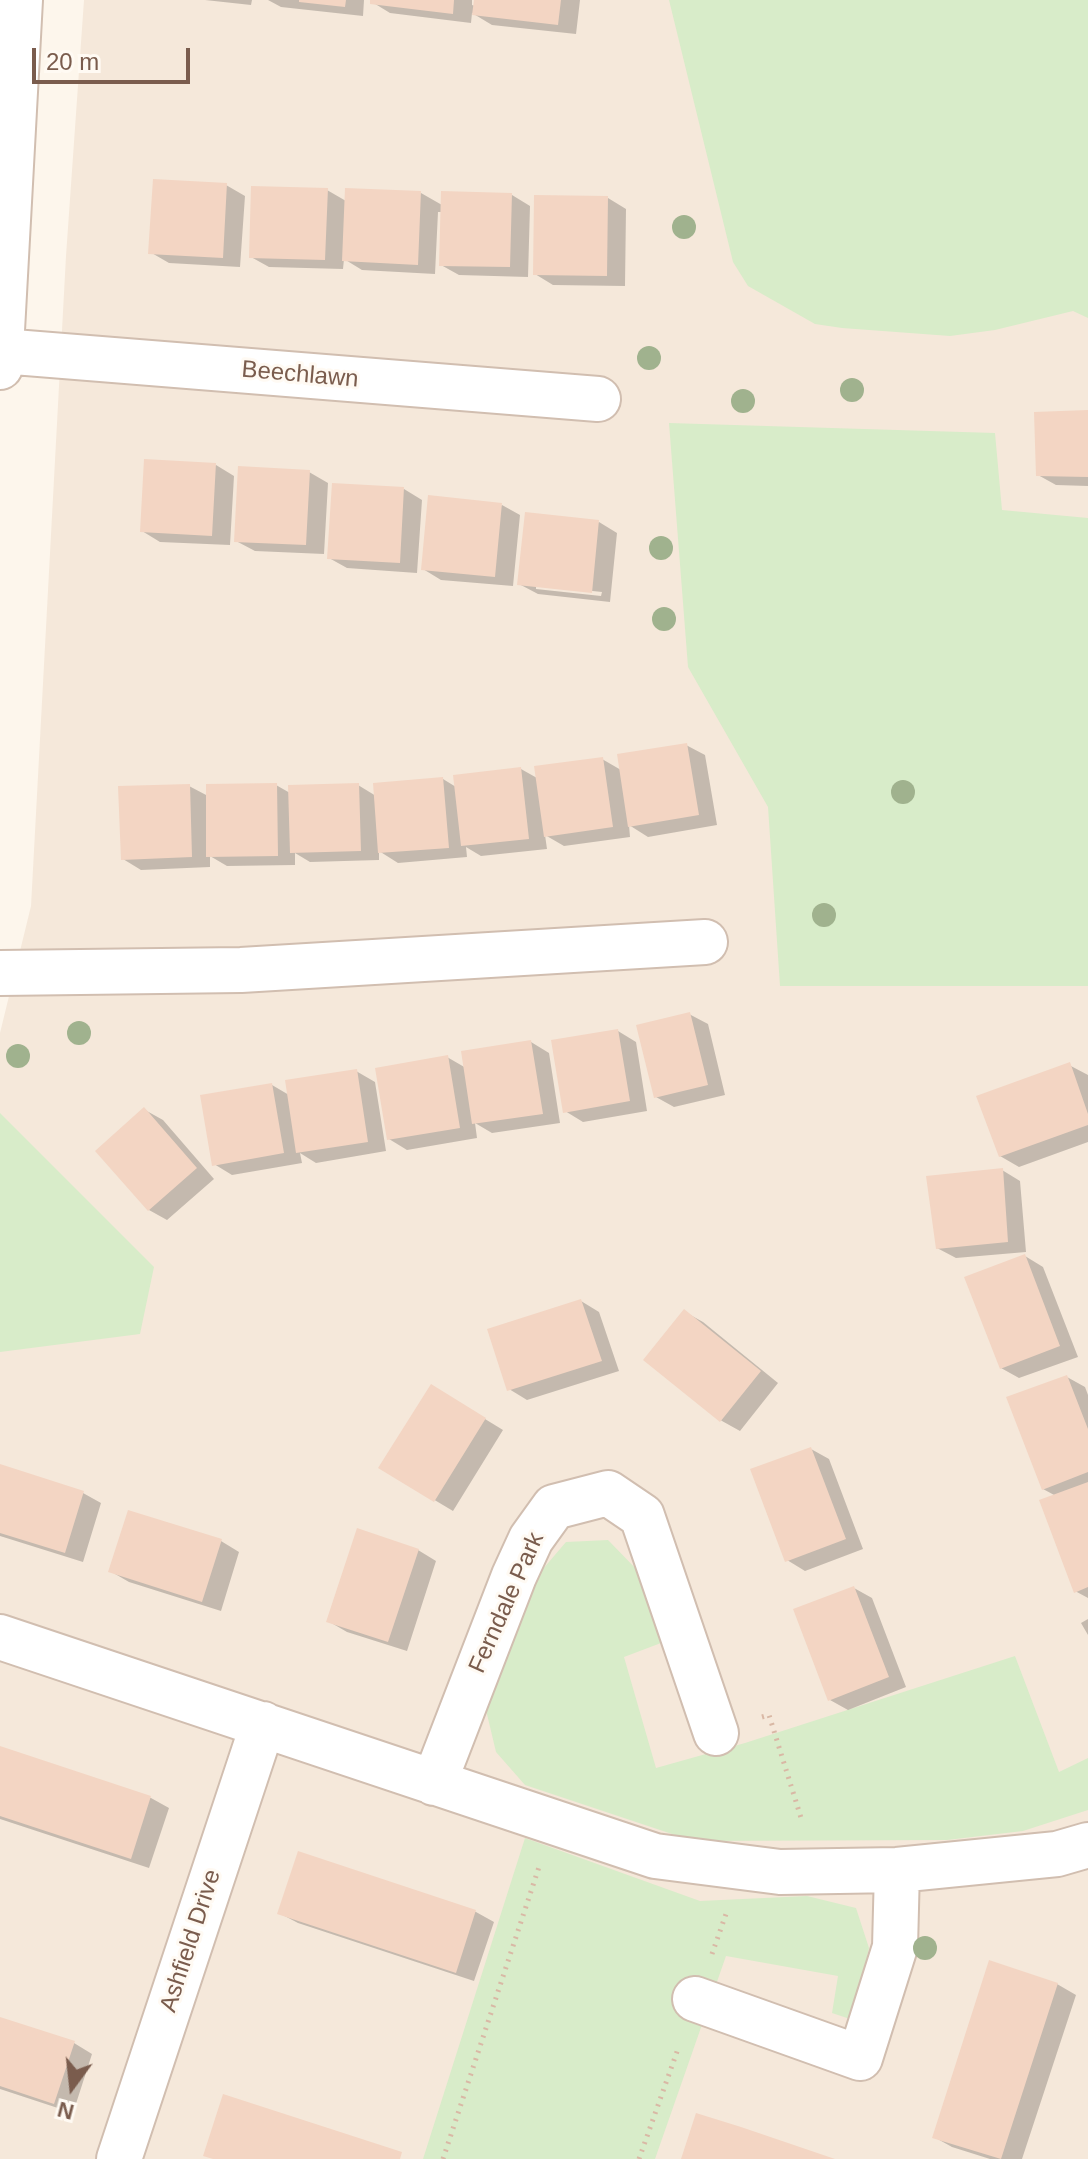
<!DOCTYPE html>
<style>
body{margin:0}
#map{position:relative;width:1088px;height:2159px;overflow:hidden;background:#fdf6ec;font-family:Arial,sans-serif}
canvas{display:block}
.north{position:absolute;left:32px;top:2047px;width:80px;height:80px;-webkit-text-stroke:6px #fffaf3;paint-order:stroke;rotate:195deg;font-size:22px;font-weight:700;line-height:32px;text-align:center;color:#7a5c4d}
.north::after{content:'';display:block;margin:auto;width:28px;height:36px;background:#7a5c4d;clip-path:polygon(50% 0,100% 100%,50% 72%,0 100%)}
.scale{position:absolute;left:32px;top:48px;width:158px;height:36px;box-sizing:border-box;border:4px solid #7a5c4d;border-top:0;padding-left:10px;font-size:24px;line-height:28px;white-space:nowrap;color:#7a5c4d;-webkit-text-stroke:6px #fffaf3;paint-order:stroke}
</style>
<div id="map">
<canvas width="1088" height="2159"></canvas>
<div class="north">N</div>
<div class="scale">20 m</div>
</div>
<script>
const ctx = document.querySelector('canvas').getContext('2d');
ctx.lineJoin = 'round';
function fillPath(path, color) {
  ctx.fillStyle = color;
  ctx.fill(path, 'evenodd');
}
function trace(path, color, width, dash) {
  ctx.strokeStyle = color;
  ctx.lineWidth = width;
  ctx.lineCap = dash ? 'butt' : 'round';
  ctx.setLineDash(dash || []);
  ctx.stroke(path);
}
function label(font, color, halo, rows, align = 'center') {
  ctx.font = font + ' Arial,sans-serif';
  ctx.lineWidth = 6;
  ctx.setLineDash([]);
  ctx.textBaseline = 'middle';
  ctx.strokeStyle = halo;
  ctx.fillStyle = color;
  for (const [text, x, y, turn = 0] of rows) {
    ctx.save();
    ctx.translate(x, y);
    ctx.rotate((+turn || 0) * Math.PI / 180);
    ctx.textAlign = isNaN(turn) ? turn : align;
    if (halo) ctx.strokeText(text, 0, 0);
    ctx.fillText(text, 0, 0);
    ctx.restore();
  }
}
const residential = new Path2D(`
 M 84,0 L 1088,0 L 1088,2159 L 0,2159 L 0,1033 L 31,906 L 66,256 Z`);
const green = new Path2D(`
 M 669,0 L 1088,0 L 1088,318 L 1073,311 L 995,330 L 950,336 L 842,328 L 815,324 L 748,286 L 733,262 Z
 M 669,423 L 995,433 L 1002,510 L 1088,518 L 1088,986 L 780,986 L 768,807 L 688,667 Z
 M 0,1113 L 154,1267 L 140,1334 L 0,1352 Z
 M 608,1540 L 640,1573 L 661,1643 L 624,1657 L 656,1768 L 745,1743 L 1015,1656 L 1059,1772 L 1088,1758 L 1088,1810 L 1023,1831 L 947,1840 L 693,1841 L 525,1785 L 496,1752 L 486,1710 L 537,1576 L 566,1542 Z
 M 525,1838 L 700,1901 L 807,1896 L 856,1908 L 869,1948 L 853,2020 L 832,2013 L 838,1976 L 726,1956 L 655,2159 L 423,2159 Z`);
const shadow = new Path2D(`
 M 205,0 L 252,0 L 251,5 Z
 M 268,0 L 364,0 L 363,16 L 281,7 Z
 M 372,0 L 472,0 L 472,5 L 475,6 L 476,0 L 580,0 L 576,34 L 492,25 L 472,13 L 471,23 L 390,13 L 372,2 Z
 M 226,185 L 245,196 L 240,267 L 169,263 L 150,252 Z
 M 327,190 L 346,201 L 421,193 L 442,205 L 512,195 L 530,206 L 528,277 L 459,275 L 441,265 L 442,212 L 438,212 L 435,274 L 362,270 L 344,259 L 343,269 L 269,267 L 251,257 Z
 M 608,198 L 626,209 L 625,286 L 553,285 L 535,274 Z
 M 1088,412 L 1088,486 L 1056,485 L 1038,475 Z
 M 216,465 L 234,476 L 230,545 L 160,542 L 142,531 Z
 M 309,472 L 328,483 L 324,554 L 255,551 L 236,541 Z
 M 404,489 L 422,500 L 417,573 L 347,568 L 329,558 Z
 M 502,505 L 520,515 L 513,586 L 441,580 L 423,569 Z
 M 599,522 L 617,533 L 610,602 L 538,594 L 519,584 ZM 536,585 L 602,592 L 601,596 L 536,589 Z
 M 686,745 L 705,755 L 717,825 L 648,837 L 629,825 L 630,837 L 564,846 L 545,835 L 547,849 L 481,856 L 466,847 L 467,857 L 398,863 L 379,851 L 379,860 L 310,862 L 295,853 L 295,865 L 227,866 L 210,856 L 210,867 L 141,870 L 123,859 L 189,786 L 208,796 L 276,785 L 290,793 L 358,785 L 376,796 L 443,779 L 456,787 L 521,769 L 537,778 L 602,759 L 621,770 Z
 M 689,1014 L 708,1024 L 725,1095 L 674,1107 L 656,1097 Z
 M 618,1031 L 636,1042 L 647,1111 L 583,1122 L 565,1111 Z
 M 531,1042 L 549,1053 L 560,1123 L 492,1133 L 475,1123 L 477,1138 L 407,1150 L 389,1139 L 447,1057 L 466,1068 Z
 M 1069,1065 L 1088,1075 L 1088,1142 L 1019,1167 L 1000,1156 Z
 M 356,1071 L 375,1082 L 386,1151 L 316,1163 L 300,1153 L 302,1163 L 232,1175 L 214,1164 L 272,1085 L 289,1095 Z
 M 145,1110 L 163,1120 L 214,1179 L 167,1220 L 149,1210 Z
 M 1002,1170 L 1020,1181 L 1026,1252 L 956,1258 L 937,1248 Z
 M 1025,1256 L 1043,1267 L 1078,1357 L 1019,1378 L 1001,1368 Z
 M 581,1301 L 599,1312 L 619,1371 L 527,1400 L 509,1389 Z
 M 685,1312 L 703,1322 L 778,1383 L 740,1431 L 722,1421 L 646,1360 Z
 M 1067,1377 L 1085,1387 L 1088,1395 L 1088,1598 L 1075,1591 L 1056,1496 L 1043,1489 Z
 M 431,1386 L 503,1430 L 453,1511 L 381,1468 Z
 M 811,1449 L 829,1459 L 863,1549 L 805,1571 L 787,1560 Z
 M 0,1466 L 83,1493 L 101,1503 L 83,1562 L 0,1536 Z
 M 221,1541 L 239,1552 L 221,1611 L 129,1582 L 110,1571 Z
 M 418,1550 L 436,1561 L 407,1651 L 347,1632 L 328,1621 Z
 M 854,1588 L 872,1598 L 906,1687 L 848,1710 L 830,1700 Z
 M 1088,1619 L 1088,1635 L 1081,1623 Z
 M 0,1748 L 151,1798 L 169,1808 L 149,1868 L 0,1819 Z
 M 299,1853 L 476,1912 L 494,1922 L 474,1981 L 298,1923 L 279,1913 Z
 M 1057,1984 L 1076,1995 L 1022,2159 L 990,2159 L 952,2147 L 934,2137 Z
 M 0,2019 L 74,2043 L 92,2054 L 73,2113 L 0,2089 Z`);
const building = new Path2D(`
 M 299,0 L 346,0 L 345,7 L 299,2 Z
 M 370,0 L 454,0 L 453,14 L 370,4 Z
 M 474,0 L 561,0 L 558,25 L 472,15 Z
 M 153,179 L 227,183 L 223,258 L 148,254 Z
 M 251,186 L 328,188 L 325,260 L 249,258 Z
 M 345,188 L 421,191 L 418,265 L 342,261 Z
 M 441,191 L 512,193 L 510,267 L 439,266 Z
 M 534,195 L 608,196 L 607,276 L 533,275 Z
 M 1088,410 L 1088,477 L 1036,476 L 1034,412 Z
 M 144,459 L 216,463 L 212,536 L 140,532 Z
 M 238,466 L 310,470 L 306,545 L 234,542 Z
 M 332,483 L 404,487 L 400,563 L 327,559 Z
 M 428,495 L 502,503 L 495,577 L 421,570 Z
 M 525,512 L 599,520 L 592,593 L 517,585 Z
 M 687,743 L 699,815 L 628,827 L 617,754 Z
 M 603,757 L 613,827 L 544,837 L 534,766 Z
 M 521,767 L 529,839 L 461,846 L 453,775 Z
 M 443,777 L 449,848 L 378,853 L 373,783 Z
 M 277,783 L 278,856 L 206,857 L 206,784 Z
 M 359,783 L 361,851 L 290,853 L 288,785 Z
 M 190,784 L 192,857 L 121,860 L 118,786 Z
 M 690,1012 L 708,1085 L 654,1098 L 636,1025 Z
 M 618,1029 L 630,1101 L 563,1113 L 551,1040 Z
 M 531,1040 L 543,1114 L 472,1124 L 461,1051 Z
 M 448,1055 L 460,1128 L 387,1140 L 375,1068 Z
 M 1070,1062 L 1088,1114 L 1088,1125 L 999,1157 L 976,1096 Z
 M 357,1069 L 368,1142 L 296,1153 L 285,1080 Z
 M 272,1083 L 284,1153 L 212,1166 L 200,1095 Z
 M 144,1107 L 197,1168 L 148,1211 L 95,1151 Z
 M 1003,1168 L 1008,1242 L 936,1249 L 926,1176 Z
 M 1025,1254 L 1060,1346 L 1000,1369 L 964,1277 Z
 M 581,1299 L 602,1361 L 507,1391 L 487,1329 Z
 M 684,1309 L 761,1371 L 720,1422 L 643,1360 Z
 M 1067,1375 L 1088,1429 L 1088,1472 L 1042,1490 L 1006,1397 Z
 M 431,1384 L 486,1418 L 434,1502 L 378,1468 Z
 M 811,1447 L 846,1539 L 785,1562 L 750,1469 Z
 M 0,1464 L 84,1491 L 65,1553 L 0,1533 Z
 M 1088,1482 L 1088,1587 L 1074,1593 L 1039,1500 Z
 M 128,1510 L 222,1539 L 202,1602 L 108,1572 Z
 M 357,1528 L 419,1549 L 388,1642 L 326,1622 Z
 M 854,1586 L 889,1677 L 828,1701 L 793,1609 Z
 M 0,1746 L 151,1796 L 131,1859 L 0,1816 Z
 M 298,1851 L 476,1910 L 456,1973 L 277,1914 Z
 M 989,1960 L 1058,1983 L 1001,2159 L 932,2138 Z
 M 0,2017 L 75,2041 L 54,2104 L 0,2086 Z
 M 223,2094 L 402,2152 L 400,2159 L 213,2159 L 203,2156 Z
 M 696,2113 L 741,2127 L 835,2159 L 681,2159 Z`);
const path = new Path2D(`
 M 762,1717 L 769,1715 L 802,1821
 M 712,1954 L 726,1914
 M 443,2159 L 539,1867
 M 639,2159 L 679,2046`);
const minor = new Path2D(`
 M 1,351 L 598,399
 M 0,367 L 20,0
 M 0,973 L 241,970 L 705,942
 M 0,1637 L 655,1856 L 780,1872 L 897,1870 L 1057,1854 L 1088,1845
 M 434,1783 L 514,1576 L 531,1539 L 554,1507 L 608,1493 L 642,1516 L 716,1733
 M 695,1999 L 860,2058 L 895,1947 L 897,1870
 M 119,2159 L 263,1724`);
const trees = [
 [684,227],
 [649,358],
 [852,390],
 [743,401],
 [661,548],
 [664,619],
 [903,792],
 [824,915],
 [79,1033],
 [18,1056],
 [925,1948]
];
const streetNames = [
 ["Beechlawn",300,375,5],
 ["Ferndale Park",507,1603,-66],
 ["Ashfield Drive",191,1941,-72]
];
fillPath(residential, '#f5e8da');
fillPath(green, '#d8ecc9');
fillPath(shadow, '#0003');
fillPath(building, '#f3d5c3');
trace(minor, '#d1beb0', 48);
trace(path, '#d9b8a5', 5, [2, 6]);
trace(minor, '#fff', 44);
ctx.fillStyle = '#a0b28e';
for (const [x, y] of trees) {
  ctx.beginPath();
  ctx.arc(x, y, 12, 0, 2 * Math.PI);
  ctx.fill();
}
label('24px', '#7a5c4d', '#fffaf3', streetNames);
</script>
